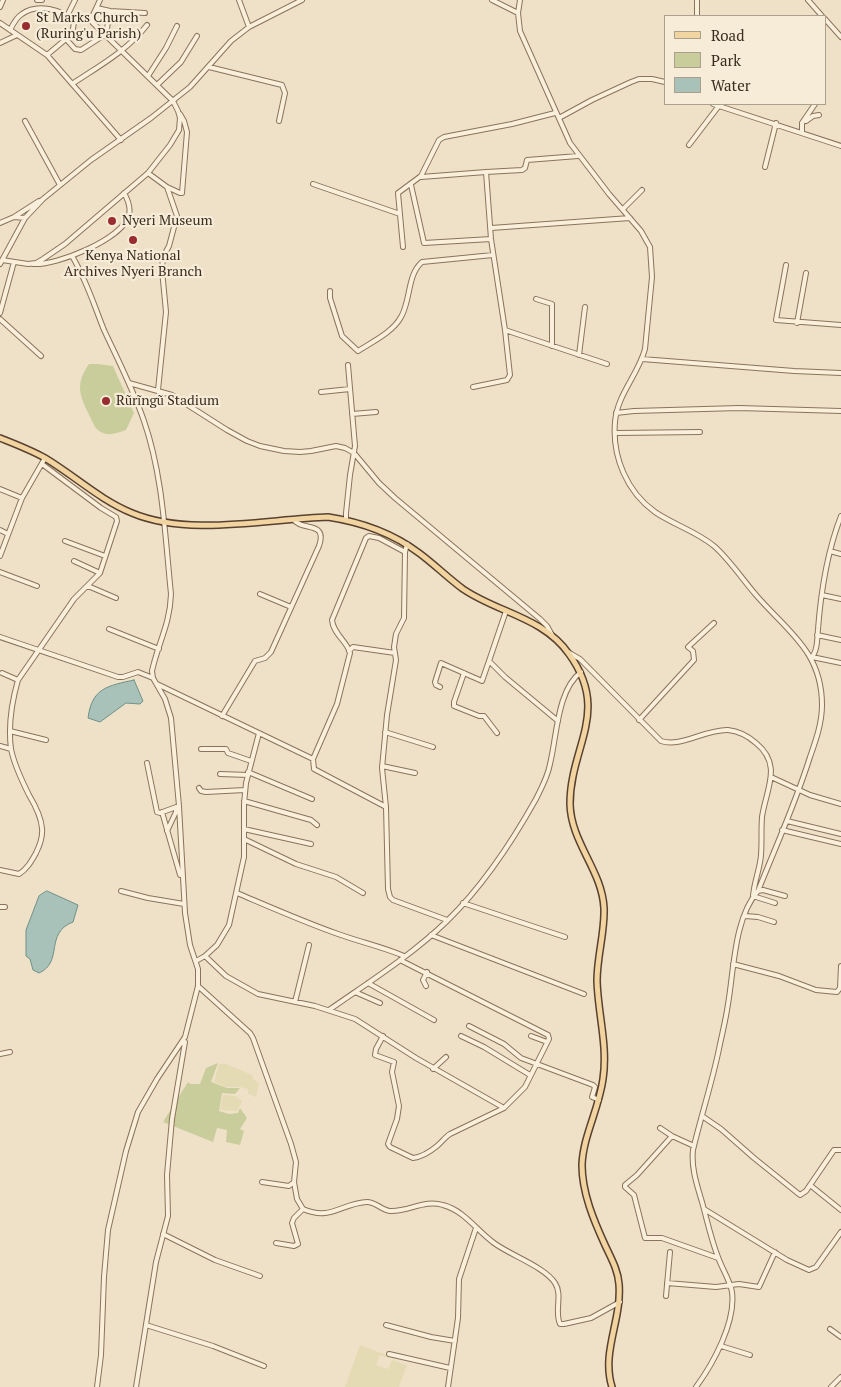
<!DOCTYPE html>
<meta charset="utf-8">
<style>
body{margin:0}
#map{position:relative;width:841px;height:1387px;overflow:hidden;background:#efe1c7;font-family:"PT Serif",serif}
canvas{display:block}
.legend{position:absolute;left:664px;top:15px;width:162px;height:90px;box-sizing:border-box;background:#f6ecd7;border:1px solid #ab9f8e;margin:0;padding:6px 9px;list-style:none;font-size:15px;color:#3b2c20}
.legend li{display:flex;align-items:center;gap:10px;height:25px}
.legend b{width:25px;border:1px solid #ab9f8e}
</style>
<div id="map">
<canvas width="841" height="1387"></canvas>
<ul class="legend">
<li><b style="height:6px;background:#f1d4a0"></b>Road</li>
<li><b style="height:14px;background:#c9cd9b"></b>Park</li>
<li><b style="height:14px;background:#a8c2ba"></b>Water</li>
</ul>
</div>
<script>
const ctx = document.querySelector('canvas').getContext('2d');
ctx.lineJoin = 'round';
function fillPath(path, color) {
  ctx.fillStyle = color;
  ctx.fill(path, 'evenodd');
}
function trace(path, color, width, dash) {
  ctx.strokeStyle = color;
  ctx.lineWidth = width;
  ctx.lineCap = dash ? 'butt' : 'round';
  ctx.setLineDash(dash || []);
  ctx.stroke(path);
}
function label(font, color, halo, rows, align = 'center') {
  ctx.font = font + ' "PT Serif",serif';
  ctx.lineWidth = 4.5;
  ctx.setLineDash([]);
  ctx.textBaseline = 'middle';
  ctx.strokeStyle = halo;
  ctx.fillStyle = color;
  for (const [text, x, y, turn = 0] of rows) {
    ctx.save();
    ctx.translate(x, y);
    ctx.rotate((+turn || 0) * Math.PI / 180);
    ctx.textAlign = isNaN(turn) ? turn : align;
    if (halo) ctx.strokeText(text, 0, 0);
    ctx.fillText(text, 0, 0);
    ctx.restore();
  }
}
const farmland = new Path2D(`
 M 219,1064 L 226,1064 L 252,1075 L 254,1080 L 259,1083 L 256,1097 L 248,1094 L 248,1089 L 240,1087 L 225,1087 L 214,1082 Z
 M 223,1095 L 235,1096 L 242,1101 L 237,1111 L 220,1110 Z
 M 360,1345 L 389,1356 L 389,1358 L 380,1355 L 376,1365 L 388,1369 L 392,1360 L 407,1365 L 399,1387 L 345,1387 Z`);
const green = new Path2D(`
 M 89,364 L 98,364 L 113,366 L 134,413 L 126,430 C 115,434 104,438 95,427 C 84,402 71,389 89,364 Z
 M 218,1063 L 211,1082 L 227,1088 L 240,1088 L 235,1094 L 222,1093 L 219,1111 L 229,1114 L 238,1113 L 240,1108 L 247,1118 L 240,1129 L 244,1131 L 240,1145 L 226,1142 L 227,1130 L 217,1128 L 213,1142 L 163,1122 L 188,1082 L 190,1084 L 200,1084 L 206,1068 Z`);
const water = new Path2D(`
 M 134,680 L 143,701 L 140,704 L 126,703 L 100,722 L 88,718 C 92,688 107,686 134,680 Z
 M 47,891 L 78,905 L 73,922 C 44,933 64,962 39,973 L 33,970 L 30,959 L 26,956 L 26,930 L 39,896 Z`);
const minor = new Path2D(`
 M 37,0 L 42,0
 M 239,0 L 249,27
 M 492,0 L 518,13
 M 520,0 L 518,13 L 520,31 L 570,143 L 609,194 L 641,231 L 650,247 L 652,277 L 645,349 C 638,375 617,395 615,422 C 612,457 627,492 655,512 C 674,525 696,531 714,546 C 730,560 742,579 756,595 C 787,631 822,651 822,705 C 822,723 816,740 810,757 C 796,802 776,846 758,891 C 734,918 734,970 728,1004 C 726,1019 722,1034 719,1049 C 712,1083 701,1116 693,1150 C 691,1168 697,1185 702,1202 C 707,1220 711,1239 718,1257 C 722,1269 730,1280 732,1292 C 736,1322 713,1364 696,1387
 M 808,0 L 822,16
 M 0,7 L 3,0
 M 97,8 L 110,11 L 145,13
 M 67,16 L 75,0
 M 697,16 L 697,0
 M 825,19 L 841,37
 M 0,23 L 47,55 L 121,140
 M 10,30 C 13,24 17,17 22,14 C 37,3 62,9 74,22 L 73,29 L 66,39 L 47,55
 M 66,39 L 75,49 L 81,50 L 106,34 L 110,11
 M 0,43 L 17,35
 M 209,67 L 282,85 L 285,93 L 279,121
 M 148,76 L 166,48 L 177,26
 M 72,84 C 99,66 127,51 147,25
 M 157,85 L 181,62 L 197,36
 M 713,104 L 841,146
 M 559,118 L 592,100 L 631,82 L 639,79 L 652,79 L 665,82
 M 25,121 L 60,185
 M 806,121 L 813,116 L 819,115
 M 802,132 L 802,123 L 815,104
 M 689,145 L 718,107
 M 765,167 L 776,123
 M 148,173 L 167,187 L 177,216 L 169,246 L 163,257 L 162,270 L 166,312 L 158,390
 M 421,177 L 486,172
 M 313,184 L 400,214
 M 411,185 L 424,243 L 491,239
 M 167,187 L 180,193 L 182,193 L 187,132 L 184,121 L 180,114
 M 623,209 L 642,190
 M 14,217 L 39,201
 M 0,223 L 14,217 L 25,218
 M 491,228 L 630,218
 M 403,247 L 398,193 L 421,176 L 439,140 L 444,137 L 512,124 L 555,113
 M 72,256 C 86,279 94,305 104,330 C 118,360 133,389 144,421 C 163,476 165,536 171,594 C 170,625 158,643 152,671 L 153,678 L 165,699 L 171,718 L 179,806 L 185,913 L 190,945 L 198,969 L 198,986 L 185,1037 L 157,1079 L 138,1112 L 126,1151 L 108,1230 L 104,1277 L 101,1355 L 97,1387
 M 2,260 L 28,264 L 36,263 L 43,259 L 65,244 L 148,173 L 170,145 L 179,130 L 180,118 L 178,111 L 173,101 L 92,22 L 92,17 L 100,0
 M 0,264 L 25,218 L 43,199 L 91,160 L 151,118 L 190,87 L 231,41 L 249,27 L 302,0
 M 33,264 C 56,266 123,239 129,215 C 131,207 128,200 124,193
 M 786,265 L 776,320 L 841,325
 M 330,291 L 330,298 L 342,336 L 358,351 C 372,342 393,332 401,317 C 411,300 407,275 422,262 L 493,255
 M 536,299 L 552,304 L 552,346
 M 0,313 L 14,262
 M 0,319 L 41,356
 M 797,323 L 806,273
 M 505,330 L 607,364
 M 579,355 L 585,307
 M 642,359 L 794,371 L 841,373
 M 129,383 L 172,395 L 227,430 L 247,441 L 260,446 L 284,451 L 300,452 L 311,451 L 336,446 L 345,448 L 354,453 L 379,483 L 395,498 L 540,619 L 547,626 L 552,635
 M 473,387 L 507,380 L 510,375 L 505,330 L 491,239 L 486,172 L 522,170 L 525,168 L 527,160 L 578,156
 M 321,392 L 350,389
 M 616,413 L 634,411 L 739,408 L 841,411
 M 352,414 L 376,412
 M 616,433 L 700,432
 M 0,489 L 22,498
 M 346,520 L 346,513 L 350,475 L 355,446 L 348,365
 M 0,530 L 8,534
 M 65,541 L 105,556
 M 407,544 L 405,552 L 404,618 L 396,634 L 394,647 L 396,660 L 387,715 L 382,768 L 386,807 L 388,889 L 390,897 L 393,900 L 447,920
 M 830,551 L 841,554
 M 0,556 L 22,498 L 45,458
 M 74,561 L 100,573
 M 0,572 L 37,586
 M 88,586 L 116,598
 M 260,594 L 291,607
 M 822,595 L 841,599
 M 506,611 L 489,661 L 505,677 L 558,721
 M 109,629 L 159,649
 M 817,635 L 841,640
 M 0,637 L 118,677 L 123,677 L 138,672 L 153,678
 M 349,651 L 353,647 L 395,653
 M 568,652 L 580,659 L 661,741 C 680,748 706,729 728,730 C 738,731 748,736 756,743 C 783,765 766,789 762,817 C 761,830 762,842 761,855 C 760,869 754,882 753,896 L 775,903
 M 812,657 L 841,663
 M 811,658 C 818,651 817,638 818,629 C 821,590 827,552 841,516
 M 2,673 L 18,680
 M 464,673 L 454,702 L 454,706 L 479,716 L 484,716 L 497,733
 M 157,684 L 313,759
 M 440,687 L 436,685 L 435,682 L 441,663 L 482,681 L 489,661
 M 222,716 L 255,661 L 265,658 L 271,652 L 319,546 C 328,520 301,532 293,519
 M 639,720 L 694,660 L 693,651 L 688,647 L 714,623
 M 10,731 L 46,740
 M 385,732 L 433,747
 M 0,746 L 11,749
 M 201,749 L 226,749 L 228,753 L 251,761
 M 147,763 L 157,812 L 160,813 L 179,806
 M 382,766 L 415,773
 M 248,772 L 312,799
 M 220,774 L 248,775
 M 771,777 L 810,795 L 841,804
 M 199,788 L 201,791 L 206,792 L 245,790
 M 244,801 L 311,820 L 317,825
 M 386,807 L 314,769 L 313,759 L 337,704 L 350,653 C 348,642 333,634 332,620 L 366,538 L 369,536 L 379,538 L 405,552
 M 162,812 L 180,875 L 183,875
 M 787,821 L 841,834
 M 244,829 L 311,844
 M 782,830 L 841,844
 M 167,831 L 176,812 L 176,807
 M 244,839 L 296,864 L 336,877 L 363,893
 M 0,870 L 19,874 C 27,869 31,862 36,853 C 40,845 43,837 42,828 C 41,816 35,805 29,795 C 22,781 14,764 11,749 C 8,726 12,701 18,680 L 74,599 L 100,573 L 117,521 L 116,517 L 101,508 L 42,464
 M 121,891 L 148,898 L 184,904
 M 758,891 L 763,890 L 785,896
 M 237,893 C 270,907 304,922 338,934 C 360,942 383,947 404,956
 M 463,903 L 565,937
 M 0,907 L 5,907
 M 745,916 L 758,917 L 774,922
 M 431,935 L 584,994
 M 205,956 L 226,976 L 258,994 L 315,1006 L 355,1019 L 416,1058 L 504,1108
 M 196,961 L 205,956 L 217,945 L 229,925 L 244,857 L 244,804 L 246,783 L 259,733
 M 733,964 L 779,976 L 816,990 L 837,992 L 840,988 L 841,966
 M 368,983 L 434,1020
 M 198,986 L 250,1033 L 253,1038 L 291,1144 L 296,1162 L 294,1182 L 297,1199 L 303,1209 C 331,1221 340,1204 366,1202 C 375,1201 381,1210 390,1211 C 409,1212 424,1199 443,1205 C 465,1211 476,1230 494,1243 C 510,1255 545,1267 555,1283 C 563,1295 554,1311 560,1324 L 564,1324 L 591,1318 L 620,1302
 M 426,986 L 423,980 L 427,972
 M 355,992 L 380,1003
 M 295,1002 L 309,945
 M 329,1010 C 369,982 412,955 447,921 C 483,886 512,842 536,799 C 542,787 548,776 550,764 C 557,736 557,690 581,672
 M 469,1026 L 504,1044 L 521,1058 L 593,1085 L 595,1087 L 592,1097 L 599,1100
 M 383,1036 L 376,1049 L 375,1055 L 394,1062 L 392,1072 L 399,1106 L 397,1119 L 388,1144 L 390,1147 L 413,1158 C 421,1157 431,1151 437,1146 C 442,1142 445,1137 450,1134 L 504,1108 L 525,1087 L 549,1039 L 548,1035 L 400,960
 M 461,1036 L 484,1047 L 530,1075
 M 531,1036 L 547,1042
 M 0,1054 L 10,1052
 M 433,1069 L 446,1057
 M 702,1116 L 721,1129 L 754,1158 L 800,1195 L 806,1191 L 834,1150 L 841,1150
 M 660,1128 L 672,1136 L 694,1146
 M 672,1136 L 637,1175 L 625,1185 L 625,1187 L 634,1195 L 645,1238 L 662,1238 L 718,1258
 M 262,1182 L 289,1186 L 294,1182
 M 810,1185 L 841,1210
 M 704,1209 L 787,1260 L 809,1270 L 816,1267 L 841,1232
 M 163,1234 L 215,1260 L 260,1276
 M 276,1243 L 294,1246 L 298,1244 L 292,1223 L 294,1218 L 303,1209
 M 667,1283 L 716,1287 L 739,1284 L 759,1287 L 775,1252
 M 666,1296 L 670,1252
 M 146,1325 L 213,1346 L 264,1366
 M 386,1325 L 431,1337 L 455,1341
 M 830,1329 L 841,1337
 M 721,1346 L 750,1355
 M 389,1354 L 450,1368
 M 136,1387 L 156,1262 L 168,1216 L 167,1175 L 172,1119 L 185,1042
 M 448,1387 L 458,1318 L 459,1279 L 476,1228
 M 831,1387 L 841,1377`);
const major = new Path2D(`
 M 0,438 C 15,444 31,450 45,458 C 75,476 100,500 132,513 C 189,537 267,519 328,517 C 361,522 391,532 419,553 C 434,564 448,578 463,589 C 498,613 543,617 569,654 C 611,712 570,746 570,804 C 571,843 602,870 604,908 C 605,932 597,956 597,981 C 598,1014 608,1046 603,1079 C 599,1109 583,1136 582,1165 C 582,1193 594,1221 605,1245 C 611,1258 618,1270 619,1284 C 622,1320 601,1352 612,1387`);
const markers = [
 [26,26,5,"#992c31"],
 [112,221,5,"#992c31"],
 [133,240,5,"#992c31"],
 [106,401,5,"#992c31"]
];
const poiNames = [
 ["St Marks Church",36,18],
 ["(Ruring'u Parish)",36,34],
 ["Nyeri Museum",122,221],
 ["Kenya National",133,256,"center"],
 ["Archives Nyeri Branch",133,272,"center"],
 ["Rũrĩngũ Stadium",116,401]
];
fillPath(farmland, '#e4dbb4');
fillPath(green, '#c9cd9b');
fillPath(water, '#a8c2ba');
trace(water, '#6e9187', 1);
trace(minor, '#8a735c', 6);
trace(major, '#584130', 8);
trace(minor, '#f9efdb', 4);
trace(major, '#f1d4a0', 5);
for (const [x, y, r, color] of markers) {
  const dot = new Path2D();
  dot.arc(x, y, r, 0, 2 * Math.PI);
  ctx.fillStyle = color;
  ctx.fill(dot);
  trace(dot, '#f6ecd7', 2);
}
label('14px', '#3b2c20', '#f6ecd7', poiNames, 'left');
</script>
